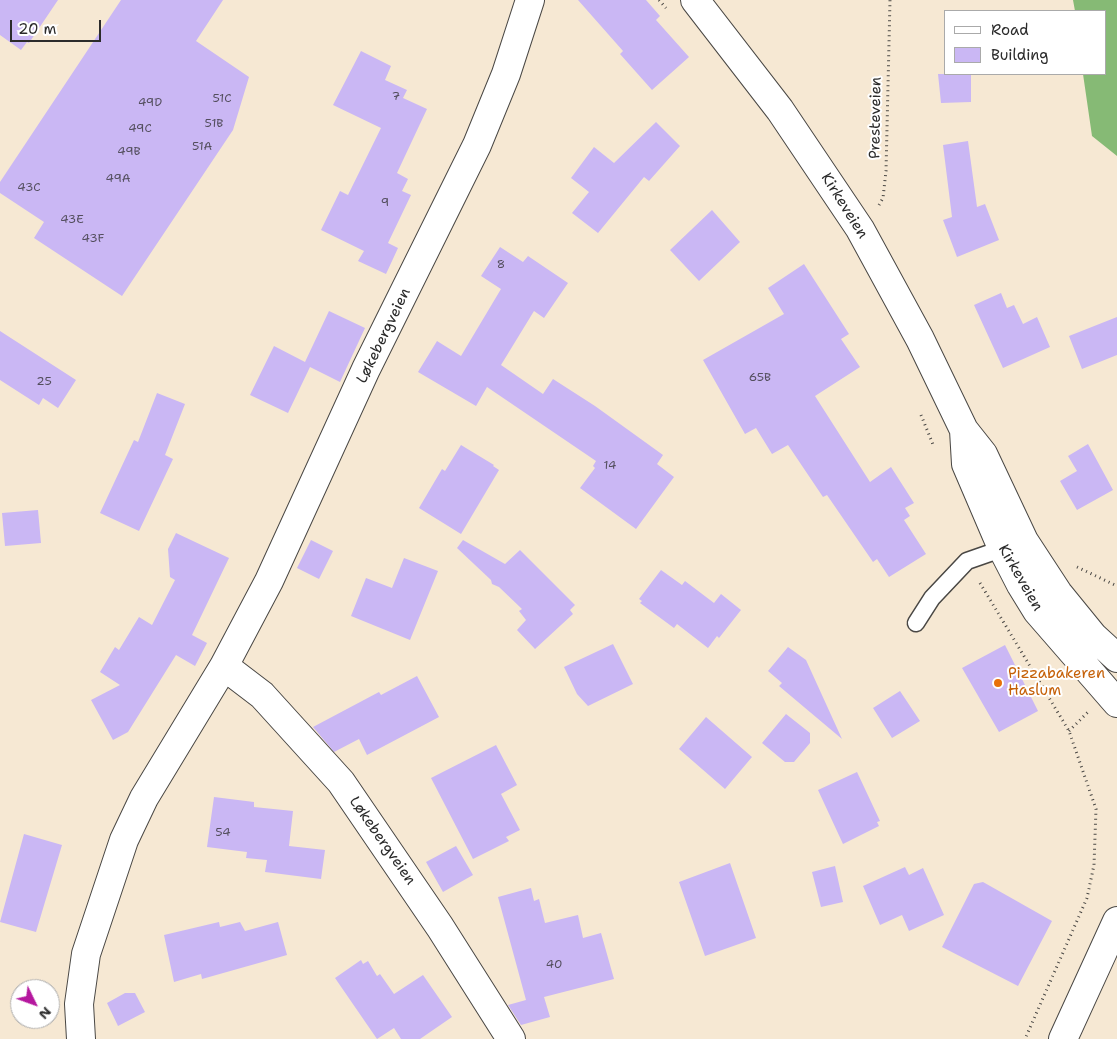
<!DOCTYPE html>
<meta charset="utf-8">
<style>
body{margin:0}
#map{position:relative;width:1117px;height:1039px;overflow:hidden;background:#f6e8d3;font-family:"Shantell Sans",sans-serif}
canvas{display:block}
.legend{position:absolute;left:944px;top:10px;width:162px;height:65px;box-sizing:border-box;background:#fff;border:1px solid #aaa;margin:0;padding:6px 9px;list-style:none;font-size:15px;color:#2b2b2b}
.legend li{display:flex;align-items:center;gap:10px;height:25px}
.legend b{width:25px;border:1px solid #aaa}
.north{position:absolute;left:10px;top:979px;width:50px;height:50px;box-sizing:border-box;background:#fff;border:1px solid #aaa;border-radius:50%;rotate:132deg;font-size:14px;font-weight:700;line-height:20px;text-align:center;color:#2b2b2b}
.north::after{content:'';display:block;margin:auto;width:18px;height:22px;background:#b5179e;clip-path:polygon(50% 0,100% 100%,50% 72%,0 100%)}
.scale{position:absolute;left:10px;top:20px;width:91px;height:22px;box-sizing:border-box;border:2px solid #2b2b2b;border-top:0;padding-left:6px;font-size:15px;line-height:18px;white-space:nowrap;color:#2b2b2b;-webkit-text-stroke:4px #fff;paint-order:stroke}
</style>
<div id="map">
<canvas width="1117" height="1039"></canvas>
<ul class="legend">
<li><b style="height:6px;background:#fff"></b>Road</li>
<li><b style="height:14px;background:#cab7f4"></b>Building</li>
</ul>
<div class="north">N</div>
<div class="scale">20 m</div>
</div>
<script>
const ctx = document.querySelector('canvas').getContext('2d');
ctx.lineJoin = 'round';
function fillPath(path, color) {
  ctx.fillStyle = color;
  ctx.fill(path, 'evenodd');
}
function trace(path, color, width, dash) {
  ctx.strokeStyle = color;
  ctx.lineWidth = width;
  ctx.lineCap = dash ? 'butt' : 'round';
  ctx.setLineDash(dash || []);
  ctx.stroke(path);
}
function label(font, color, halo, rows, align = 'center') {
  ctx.font = font + ' "Shantell Sans",sans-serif';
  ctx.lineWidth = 4;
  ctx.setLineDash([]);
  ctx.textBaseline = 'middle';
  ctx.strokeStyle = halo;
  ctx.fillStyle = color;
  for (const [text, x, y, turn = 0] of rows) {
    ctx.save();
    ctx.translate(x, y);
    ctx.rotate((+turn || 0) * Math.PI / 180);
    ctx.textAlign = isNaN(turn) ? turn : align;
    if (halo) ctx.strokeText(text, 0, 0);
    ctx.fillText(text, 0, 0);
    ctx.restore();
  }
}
const forest = new Path2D(`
 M 1073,0 L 1117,0 L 1117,156 L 1092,136 L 1083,74 L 1106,74 L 1106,11 L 1075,11 Z`);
const building = new Path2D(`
 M 0,0 L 58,0 L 29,43 L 27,42 L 21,50 L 0,35 Z
 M 121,0 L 223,0 L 196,41 L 249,77 L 233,130 L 122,296 L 34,238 L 44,222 L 0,193 L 0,182 Z
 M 578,0 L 646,0 L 660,16 L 656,20 L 689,57 L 652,90 L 620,54 L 623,51 Z
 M 361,51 L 391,66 L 385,80 L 407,90 L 403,98 L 427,109 L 397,173 L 408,179 L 402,191 L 411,195 L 388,243 L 398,248 L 386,274 L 358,261 L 364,251 L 321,230 L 340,191 L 348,195 L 381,128 L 333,105 Z
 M 938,74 L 971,74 L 971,102 L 941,103 Z
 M 656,122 L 680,146 L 649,181 L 644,177 L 598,233 L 572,213 L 589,192 L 571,178 L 594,147 L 614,163 Z
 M 968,141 L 977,207 L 985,204 L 999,240 L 957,257 L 943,220 L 952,217 L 943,145 Z
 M 712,210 L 740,242 L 699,281 L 670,250 Z
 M 500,247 L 523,262 L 528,256 L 568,283 L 544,318 L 534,311 L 501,365 L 543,394 L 553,379 L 595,406 L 663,455 L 657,464 L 674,477 L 636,529 L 580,488 L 595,468 L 593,466 L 596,461 L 487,387 L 476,406 L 418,372 L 437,341 L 461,356 L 501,289 L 481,276 Z
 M 804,264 L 849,334 L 841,339 L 860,367 L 815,396 L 870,482 L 891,467 L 914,503 L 905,508 L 910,516 L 904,520 L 926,554 L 889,577 L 877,559 L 873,562 L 827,495 L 823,497 L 788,445 L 772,454 L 756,428 L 745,434 L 703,360 L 784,314 L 768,288 Z
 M 1001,293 L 1007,308 L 1014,305 L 1023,324 L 1037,317 L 1050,347 L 1003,368 L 974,305 Z
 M 329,311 L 365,328 L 340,382 L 310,367 L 288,413 L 250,395 L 274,346 L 305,362 Z
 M 1117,317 L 1117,355 L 1082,369 L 1069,336 Z
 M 0,331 L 76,380 L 58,408 L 43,398 L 39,405 L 0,380 Z
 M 157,393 L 185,404 L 165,455 L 173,459 L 139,531 L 100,513 L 134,440 L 138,442 Z
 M 1088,444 L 1113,490 L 1077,510 L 1060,481 L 1077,471 L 1068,456 Z
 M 461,445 L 494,465 L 493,466 L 499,470 L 461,534 L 419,508 L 442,469 L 445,471 Z
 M 38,510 L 41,543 L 5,546 L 2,513 Z
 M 176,533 L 229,558 L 192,635 L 207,643 L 195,666 L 176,655 L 128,732 L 113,740 L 91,700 L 120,685 L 100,672 L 115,647 L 119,650 L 139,617 L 152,625 L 175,580 L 170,577 L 168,549 Z
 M 311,540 L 333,551 L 319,579 L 297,568 Z
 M 463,540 L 505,564 L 520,550 L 575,605 L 570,610 L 573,614 L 535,649 L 517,630 L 526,620 L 519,611 L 522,609 L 499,587 L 492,584 L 491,580 L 457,548 Z
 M 404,558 L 438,571 L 410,640 L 351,616 L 366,578 L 392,588 Z
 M 661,570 L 682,585 L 685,581 L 714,603 L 721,594 L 741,610 L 719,638 L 717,636 L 708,648 L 677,624 L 674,628 L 640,603 L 642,601 L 639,599 Z
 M 613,644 L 633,684 L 588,706 L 577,694 L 564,667 Z
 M 1005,645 L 1038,711 L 999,732 L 962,668 Z
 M 788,647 L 806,660 L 842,739 L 779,686 L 782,683 L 768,671 Z
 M 417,676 L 439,717 L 367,755 L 359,739 L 334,752 L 313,727 L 379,692 L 381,695 Z
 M 900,691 L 920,721 L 892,738 L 873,708 Z
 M 786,714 L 810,733 L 810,743 L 794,762 L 785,762 L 762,743 Z
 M 706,717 L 752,757 L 725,789 L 679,749 Z
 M 496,745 L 517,785 L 501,794 L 520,830 L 506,837 L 509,841 L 473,859 L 431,778 Z
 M 857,772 L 880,821 L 877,822 L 879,826 L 843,844 L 818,790 Z
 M 214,797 L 254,802 L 254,807 L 293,811 L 289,846 L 325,850 L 321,879 L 265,872 L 267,860 L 246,858 L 247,852 L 207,847 Z
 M 24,834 L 62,845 L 36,932 L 0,922 Z
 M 456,846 L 473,875 L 443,892 L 426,862 Z
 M 730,863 L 756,938 L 705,956 L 679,882 Z
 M 835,866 L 843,902 L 821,907 L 812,872 Z
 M 905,867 L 909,875 L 923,868 L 944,915 L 909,931 L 902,915 L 880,925 L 863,886 Z
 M 983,882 L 1052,921 L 1018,986 L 942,947 L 974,884 Z
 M 531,888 L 534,901 L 539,899 L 545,923 L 578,915 L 583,938 L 601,933 L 614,979 L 544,997 L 550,1017 L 521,1025 L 508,1005 L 526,1000 L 498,897 Z
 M 219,922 L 220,927 L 240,922 L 245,931 L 278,922 L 287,955 L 202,979 L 201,974 L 174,982 L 164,935 Z
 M 361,960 L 363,964 L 368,961 L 377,976 L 380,974 L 394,994 L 423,975 L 452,1017 L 420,1039 L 401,1039 L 394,1028 L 377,1039 L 335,978 Z
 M 125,993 L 135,993 L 145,1012 L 118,1026 L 107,1003 Z`);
const path = new Path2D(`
 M 659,0 L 666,8
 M 879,205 L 883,198 L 886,171 L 890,0
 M 921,415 L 934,447
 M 1077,567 L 1117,586
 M 980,583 L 1069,731 L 1096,809 L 1094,865 L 1087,898 L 1025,1039
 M 1069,731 L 1088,712`);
const lane = new Path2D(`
 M 916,623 L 932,598 L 967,561 L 1010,546`);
const street = new Path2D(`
 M 224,666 L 262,695 L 341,782 L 440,927 L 511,1039
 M 81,1039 L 79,1004 L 86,954 L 124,840 L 144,798 L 224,666 L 269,581 L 366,369 L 477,145 L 506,74 L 530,0`);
const secondary = new Path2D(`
 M 695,0 L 780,110 L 860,229 L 920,339 L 964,430 L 983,454 L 1024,541 L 1058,593 L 1093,636 L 1117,658
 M 964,430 L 966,464 L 1002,548 L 1021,585 L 1037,611 L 1117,703`);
const primary = new Path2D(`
 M 1063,1039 L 1117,921`);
const markers = [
 [998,683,5,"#e8710a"]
];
const numberNames = [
 ["7",396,97],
 ["51C",222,99],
 ["49D",150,103],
 ["51B",214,124],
 ["49C",140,129],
 ["51A",202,147],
 ["49B",129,152],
 ["49A",118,179],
 ["43C",29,188],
 ["9",385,203],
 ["43E",72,220],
 ["43F",93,239],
 ["8",501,265],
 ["65B",760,378],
 ["25",44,382],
 ["14",610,466],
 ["54",223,833],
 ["40",554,965]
];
const streetNames = [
 ["Presteveien",876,118,-89],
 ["Kirkeveien",844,206,58],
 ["Løkebergveien",384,336,-64],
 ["Kirkeveien",1020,578,60],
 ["Løkebergveien",382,841,55]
];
const foodNames = [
 ["Pizzabakeren",1008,674],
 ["Haslum",1008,691]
];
fillPath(forest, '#86ba75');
fillPath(building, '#cab7f4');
trace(lane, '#494744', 19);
trace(street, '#494744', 30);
trace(secondary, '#494744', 30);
trace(primary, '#494744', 30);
trace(path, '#494744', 3, [1, 4]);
trace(lane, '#fff', 16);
trace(street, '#fff', 28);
trace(secondary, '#fff', 28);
trace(primary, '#fff', 28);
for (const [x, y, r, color] of markers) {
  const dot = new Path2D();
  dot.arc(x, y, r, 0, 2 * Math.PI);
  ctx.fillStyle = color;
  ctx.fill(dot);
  trace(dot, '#fff', 2);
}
label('12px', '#534e5d', null, numberNames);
label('15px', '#2b2b2b', '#fff', streetNames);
label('15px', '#c56008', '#fff', foodNames, 'left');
</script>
